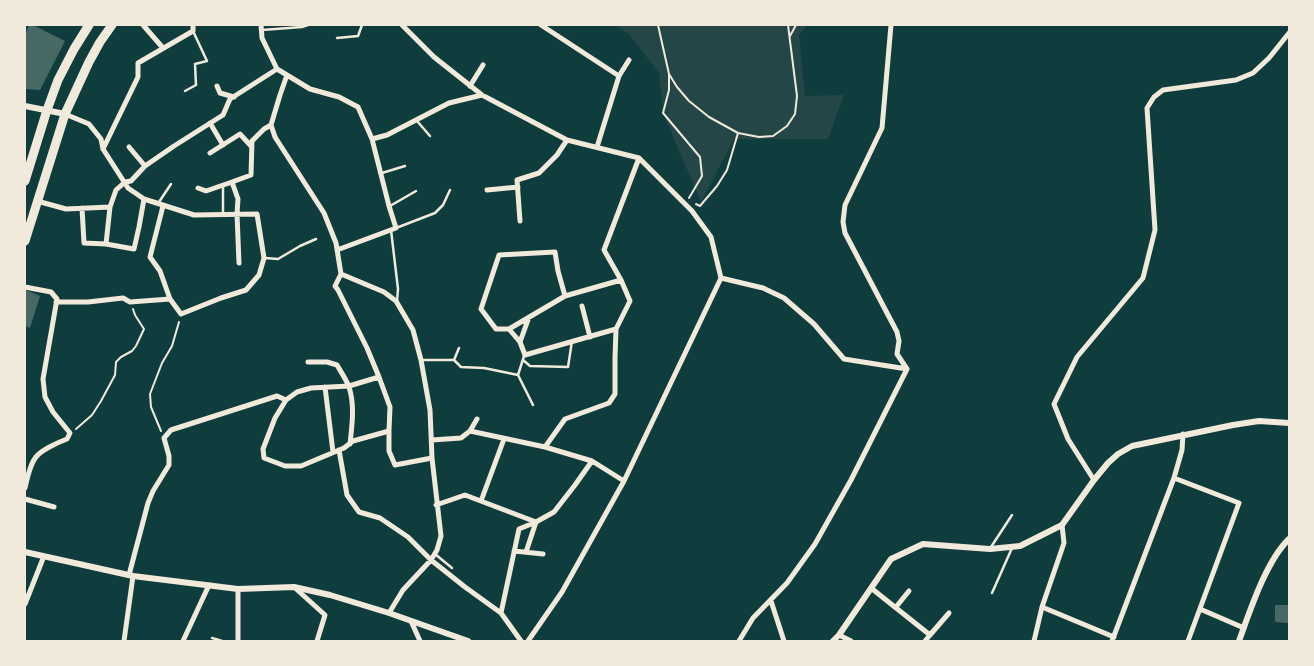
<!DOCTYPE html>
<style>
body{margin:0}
#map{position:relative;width:1314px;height:666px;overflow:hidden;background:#0f3d3e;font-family:"PT Serif",serif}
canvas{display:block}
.frame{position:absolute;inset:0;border:26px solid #f1e9da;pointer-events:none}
</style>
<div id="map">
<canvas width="1314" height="666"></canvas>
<div class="frame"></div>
</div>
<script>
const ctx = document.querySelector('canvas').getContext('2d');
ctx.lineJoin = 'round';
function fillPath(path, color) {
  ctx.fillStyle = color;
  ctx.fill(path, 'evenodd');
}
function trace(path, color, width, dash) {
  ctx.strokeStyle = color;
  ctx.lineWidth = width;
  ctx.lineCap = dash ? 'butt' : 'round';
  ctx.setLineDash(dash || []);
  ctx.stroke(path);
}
const green = new Path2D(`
 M 614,25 L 807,25 L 799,35 L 805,96 L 844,95 L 828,139 L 734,139 L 701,202 L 663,113 L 659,73 L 629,34 Z`);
const building = new Path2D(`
 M 29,25 L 33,25 L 65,41 L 40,90 L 25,89 L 25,35 Z
 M 26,290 L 40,296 L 30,328 L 25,326 L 25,295 Z
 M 1275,605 L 1289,605 L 1289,623 L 1275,622 Z`);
const path = new Path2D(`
 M 658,25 L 669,74 L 669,90 L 663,113 L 700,157 L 702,176 L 689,198
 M 790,36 L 796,25
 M 669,74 L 677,87 L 689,101 L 709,117 L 738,133 L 759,137 L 773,136 L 787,126 L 795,114 L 797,96 L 788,25
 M 696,204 L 700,206 L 717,186 L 727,170 L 738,133
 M 76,429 L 92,415 L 101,401 L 115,375 L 116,362 L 121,357 L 132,351 L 136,346 L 144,329 L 135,315 L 133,309
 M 161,431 L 151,407 L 150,394 L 162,363 L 172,346 L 179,322`);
const service = new Path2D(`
 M 262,30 L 302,27 L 308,25
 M 337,38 L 358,36 L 362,25
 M 185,91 L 196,85 L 195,64 L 207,61 L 193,31
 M 417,121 L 430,136
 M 382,173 L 405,166
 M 159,202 L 171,184
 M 390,206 L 416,191
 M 223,213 L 223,186
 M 396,228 L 435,213 L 443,205 L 450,190
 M 391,230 L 398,289 L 397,301
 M 265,258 L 278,259 L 300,246 L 316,239
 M 421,360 L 454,360 L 461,367 L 484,368 L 518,375 L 524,356
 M 454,360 L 459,348
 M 523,360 L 530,366 L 568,367 L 572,341
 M 518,375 L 533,405
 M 991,547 L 1012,515
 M 435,554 L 452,568
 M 992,593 L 1012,548
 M 212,638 L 222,641`);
const minor = new Path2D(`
 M 143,25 L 163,48
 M 261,25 L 262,38 L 277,69 L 310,89 L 339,97 L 358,107 L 372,139 L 389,206 L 396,228 L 337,250
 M 402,25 L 434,57 L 482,95 L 567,140 L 639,158 L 692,211 L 711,237 L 721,278 L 624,481 L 562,592 L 528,641
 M 541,25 L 619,76 L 597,147
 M 891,25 L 882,128 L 845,205 L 843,222 L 845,233 L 897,332 L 899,341 L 897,354 L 907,369
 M 287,75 L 280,95 L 271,125 L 275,137 L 324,213 L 336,243 L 341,274 L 384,292 L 396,301 L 413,330 L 421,360 L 430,410 L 432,458 L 441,536 L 437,550 L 431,560 L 403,590 L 389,613
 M 619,76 L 629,60
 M 217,86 L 220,93 L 234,97
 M 470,86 L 483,65
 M 210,123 L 223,145
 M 372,139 L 387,135 L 449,103 L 482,95
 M 129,147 L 145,166
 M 103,149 L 138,77 L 138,63 L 193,31 L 193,25
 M 210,153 L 240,134 L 251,146
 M 198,188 L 206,191 L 232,182
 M 487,190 L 518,187
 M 37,201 L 66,209 L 110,207 L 116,190 L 125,182 L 131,181 L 145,166 L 174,146 L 223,115 L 230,99 L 277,69
 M 163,206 L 150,257 L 160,271 L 170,299
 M 82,208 L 84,243 L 106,244 L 134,249 L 139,227 L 144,199
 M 520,221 L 517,180 L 539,173 L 557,155 L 567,140
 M 106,244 L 110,207
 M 239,263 L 237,214 L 238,199 L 232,182 L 251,175 L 252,141 L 264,129 L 271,125
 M 721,278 L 763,288 L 784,298 L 814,324 L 844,359 L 907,369
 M 25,287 L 51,292 L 57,299 L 43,379 L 45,397 L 53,412 L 70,433 L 67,439 C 59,442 41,450 36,457 C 30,464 27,479 25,488
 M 56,302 L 88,302 L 123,298 L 130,302 L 170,299 L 181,314 L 221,298 L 246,290 L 259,275 L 264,258 L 257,214 L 194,215 L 144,199 L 128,188 L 103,149 L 101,139 L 89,124 L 65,114
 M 582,306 L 590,337
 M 509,329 L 565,296
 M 616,329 L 525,355 L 520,342 L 509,329 L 496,329 L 481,309 L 499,255 L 555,252 L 558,271 L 565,296 L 621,280
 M 520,342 L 529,317
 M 308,362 L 327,362 L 337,365 C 341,372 346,379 349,387 C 355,405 352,425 350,444
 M 379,377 L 390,407 L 389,431
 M 325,387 L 333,452
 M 286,400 L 275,418 L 263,449 L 264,458 L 285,466 L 301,466 L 344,448 L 353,441 L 389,431 L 389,451 L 395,465 L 432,458
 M 470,431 L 477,419
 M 432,440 L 461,438 L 470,431 L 545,447 L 592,461 L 624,481
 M 545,447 L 565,419 L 609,403 L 615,394 L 615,358 L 616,329 L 630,301 L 621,280 L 604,250 L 639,158
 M 339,450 L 347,495 L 359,512 L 380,518 L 408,537 L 431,560 L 465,587 L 501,613 L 521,641
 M 1174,478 L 1239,503 L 1188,641
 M 1094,480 L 1068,439 L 1054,404 L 1077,357 L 1143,278 L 1155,230 L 1147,108 L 1154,97 L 1163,90 L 1236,80 L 1253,73 L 1269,58 L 1289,33
 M 25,499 L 54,507
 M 481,501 L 504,439
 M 436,505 L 465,495 L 536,522 L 554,512 L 575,485 L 592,461
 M 514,551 L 543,554
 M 526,552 L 536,522
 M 129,575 L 148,503 L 153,491 L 169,465 L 169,456 L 164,438 L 171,430 L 277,396 L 286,400 L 297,392 L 311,388 L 349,386 L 379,377 L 367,348 L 338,290 L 335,286 L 341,274
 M 294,587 L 325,615 L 317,641
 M 871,588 L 930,635 L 949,613
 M 771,601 L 784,641
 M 25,604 L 44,556
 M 896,607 L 909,591
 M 1042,607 L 1114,637
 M 1200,609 L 1244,628
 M 501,613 L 519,529 L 536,522
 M 411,621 L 420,641
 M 839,635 L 851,641
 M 124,641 L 133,576
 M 183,641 L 209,585
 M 238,641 L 238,589
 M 739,641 L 753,618 L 787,583 L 815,544 L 851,480 L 907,369
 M 925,641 L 930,635
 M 1034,641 L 1042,607 L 1064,543 L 1062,525
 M 1112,641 L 1174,478 L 1182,450 L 1183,434`);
const tertiary = new Path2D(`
 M 25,106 L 65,114
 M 25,552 L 133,576 L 238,589 L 294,587 L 330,595 L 389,613 L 468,641
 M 833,641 L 839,635 L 891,559 L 923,544 L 990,549 L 1020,546 L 1062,525 L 1094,480 L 1108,463 L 1118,454 L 1132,446 L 1233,425 L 1259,421 L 1289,423
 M 1239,641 C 1250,611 1266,561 1289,539`);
const trunk = new Path2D(`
 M 25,181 L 47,110 L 58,80 L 74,49 L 89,25
 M 25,241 L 65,114 L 89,62 L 100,42 L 112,25`);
fillPath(green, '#244646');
fillPath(building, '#486865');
trace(path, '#f1e9da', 2);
trace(service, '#f1e9da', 2.5);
trace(minor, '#f1e9da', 5);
trace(tertiary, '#f1e9da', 6);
trace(trunk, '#f1e9da', 9);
</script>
